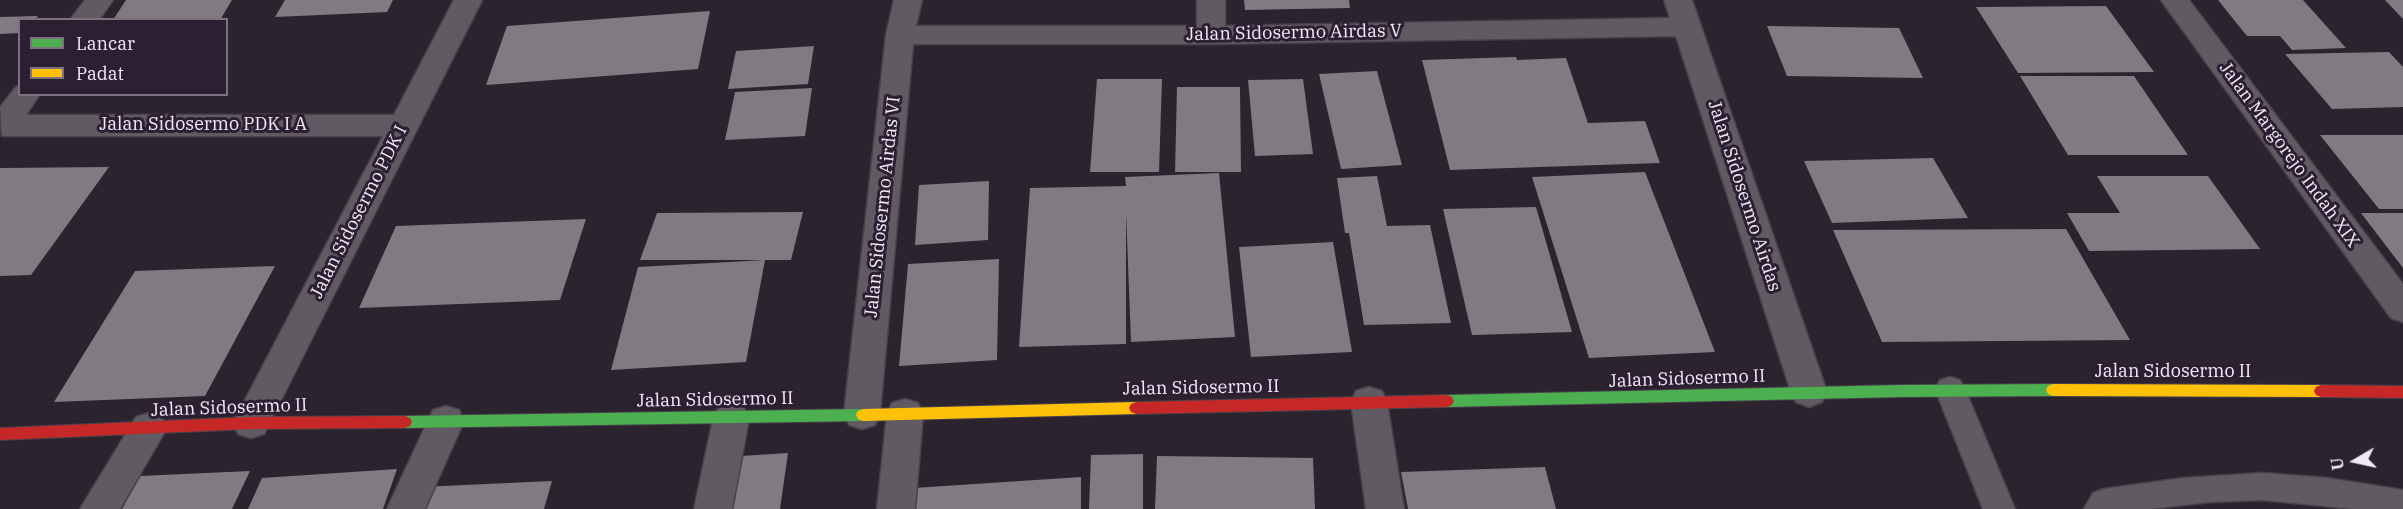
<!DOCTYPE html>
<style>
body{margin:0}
#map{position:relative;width:2403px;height:509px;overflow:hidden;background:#2b232e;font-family:"IBM Plex Serif",serif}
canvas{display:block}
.legend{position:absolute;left:18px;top:18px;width:210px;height:78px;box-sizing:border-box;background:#2c1f32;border:2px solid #7c7081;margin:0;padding:8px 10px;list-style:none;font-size:18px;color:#f3eaf7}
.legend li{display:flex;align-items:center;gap:12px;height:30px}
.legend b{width:30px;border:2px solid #7c7081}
.north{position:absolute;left:2325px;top:431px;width:60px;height:60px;-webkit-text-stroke:4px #2c1f32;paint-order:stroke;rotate:261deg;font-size:16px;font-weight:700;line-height:24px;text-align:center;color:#f3eaf7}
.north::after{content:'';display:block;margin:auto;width:21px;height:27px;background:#f3eaf7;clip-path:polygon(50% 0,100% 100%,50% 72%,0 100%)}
</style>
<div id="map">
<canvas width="2403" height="509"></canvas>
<ul class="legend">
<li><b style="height:8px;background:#4caf50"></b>Lancar</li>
<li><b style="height:8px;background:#ffc107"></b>Padat</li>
</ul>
<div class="north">U</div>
</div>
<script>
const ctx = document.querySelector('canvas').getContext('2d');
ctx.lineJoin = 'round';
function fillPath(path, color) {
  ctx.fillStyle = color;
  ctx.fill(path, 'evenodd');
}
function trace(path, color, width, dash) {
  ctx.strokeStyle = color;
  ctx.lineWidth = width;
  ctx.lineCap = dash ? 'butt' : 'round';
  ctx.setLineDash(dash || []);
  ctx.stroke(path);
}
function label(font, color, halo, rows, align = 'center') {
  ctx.font = font + ' "IBM Plex Serif",serif';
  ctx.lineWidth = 6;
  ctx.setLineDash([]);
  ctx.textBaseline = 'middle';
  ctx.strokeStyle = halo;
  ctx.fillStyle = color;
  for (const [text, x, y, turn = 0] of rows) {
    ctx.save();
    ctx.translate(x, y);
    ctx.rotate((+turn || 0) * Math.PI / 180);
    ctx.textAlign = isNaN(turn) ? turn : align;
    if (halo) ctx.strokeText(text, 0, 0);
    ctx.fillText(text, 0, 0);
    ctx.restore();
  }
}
const building = new Path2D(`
 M 126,0 L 232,0 L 220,20 L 113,20 Z
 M 285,0 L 393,0 L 387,12 L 275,17 Z
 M 1244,0 L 1349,0 L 1350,8 L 1245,10 Z
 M 2218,0 L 2303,0 L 2346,48 L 2292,50 L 2280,36 L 2247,36 Z
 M 2385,0 L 2403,0 L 2403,19 Z
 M 2106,6 L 2154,72 L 2018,73 L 1976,7 Z
 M 710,11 L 698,69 L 486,85 L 507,26 Z
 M 38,16 L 35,20 L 20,20 L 20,33 L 0,34 L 0,17 Z
 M 1767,26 L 1899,28 L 1923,78 L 1787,76 Z
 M 814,46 L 808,84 L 728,89 L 736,51 Z
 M 2389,52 L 2403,67 L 2403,107 L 2332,109 L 2285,54 Z
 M 1516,57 L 1517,60 L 1566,58 L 1588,123 L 1645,121 L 1660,163 L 1450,170 L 1422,60 Z
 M 1377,71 L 1402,165 L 1341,169 L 1319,74 Z
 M 2020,76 L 2134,76 L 2188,155 L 2068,155 Z
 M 1097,79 L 1162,79 L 1159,172 L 1090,172 Z
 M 1303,79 L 1313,154 L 1255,156 L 1248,80 Z
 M 1177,87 L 1240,87 L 1241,172 L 1175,172 Z
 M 812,88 L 805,136 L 725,140 L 735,92 Z
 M 2320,135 L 2403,135 L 2403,209 L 2379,209 Z
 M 1933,158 L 1968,218 L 1832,223 L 1804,161 Z
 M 109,167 L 31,275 L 0,276 L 0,168 Z
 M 1645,172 L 1715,352 L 1589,358 L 1532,177 Z
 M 1219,173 L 1235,337 L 1131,342 L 1126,212 L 1126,344 L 1019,347 L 1030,188 L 1126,186 L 1125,177 Z
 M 1377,176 L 1387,226 L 1430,225 L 1451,323 L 1364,325 L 1349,233 L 1345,233 L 1337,178 Z
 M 2097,176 L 2208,176 L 2260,249 L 2089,251 L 2067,213 L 2120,213 Z
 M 989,181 L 988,240 L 915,245 L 919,185 Z
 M 1536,207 L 1572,332 L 1472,335 L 1443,209 Z
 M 803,212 L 791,260 L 640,260 L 657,213 Z
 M 2361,213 L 2403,213 L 2403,268 Z
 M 586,219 L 560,300 L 359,308 L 396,226 Z
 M 2066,229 L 2130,340 L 1882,342 L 1833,230 Z
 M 1333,242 L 1352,352 L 1251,357 L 1239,247 Z
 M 999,259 L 997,360 L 899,366 L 908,264 Z
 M 765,260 L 746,362 L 611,370 L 638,267 Z
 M 275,266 L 205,396 L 54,402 L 135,271 Z
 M 788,453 L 780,509 L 732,509 L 741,456 Z
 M 1143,454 L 1143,509 L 1089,509 L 1091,455 Z
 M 1157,456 L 1313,458 L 1315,509 L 1155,509 Z
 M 1545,467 L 1556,509 L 1408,509 L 1401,472 Z
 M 397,469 L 383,509 L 248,509 L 262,478 Z
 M 250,471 L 232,509 L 122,509 L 140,476 Z
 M 1081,477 L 1081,509 L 912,509 L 914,488 Z
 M 552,481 L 544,509 L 413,509 L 421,487 Z`);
const lane = new Path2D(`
 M 1950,377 L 1960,380 L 1965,389 L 2015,509 L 1983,509 L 1935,389 L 1940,380 Z
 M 2263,473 L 2327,478 L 2403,490 L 2403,509 L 2354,509 L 2263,500 L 2210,502 L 2150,509 L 2084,509 L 2093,493 L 2104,489 L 2183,478 Z`);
const street = new Path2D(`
 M 85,0 L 113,0 L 99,20 L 70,20 Z
 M 454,0 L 482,0 L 264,434 L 251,438 L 238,434 L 233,423 L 383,136 L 2,136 L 0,107 L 16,87 L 20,86 L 20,94 L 40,94 L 26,115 L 394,115 Z
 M 894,0 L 922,0 L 916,26 L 1197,26 L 1197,0 L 1225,0 L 1225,26 L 1670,18 L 1664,0 L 1692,0 L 1827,392 L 1822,402 L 1809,407 L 1796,402 L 1791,392 L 1676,36 L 1211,44 L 913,44 L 880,414 L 875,425 L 862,429 L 849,425 L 844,414 L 886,35 Z
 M 2161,0 L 2189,0 L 2403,284 L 2403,322 L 2391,318 Z
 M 1369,387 L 1382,391 L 1387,402 L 1404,509 L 1366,509 L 1351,402 L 1356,391 Z
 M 905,399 L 918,403 L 923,414 L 915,509 L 877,509 L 887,414 L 892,403 Z
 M 731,404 L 744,408 L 749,419 L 732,509 L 694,509 L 713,419 L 718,408 Z
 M 446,406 L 459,410 L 464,421 L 425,509 L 387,509 L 433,410 Z
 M 149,413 L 162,417 L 167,428 L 120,509 L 80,509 L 136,417 Z`);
const fast = new Path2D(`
 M 2053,384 L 2058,386 L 2060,390 L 2058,394 L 2053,396 L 1901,397 L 1447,407 L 1442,405 L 1440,401 L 1442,397 L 1447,395 L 1901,385 Z
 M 863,409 L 868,411 L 870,415 L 868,419 L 863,421 L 405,428 L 400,426 L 398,422 L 400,418 L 405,416 Z`);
const slow = new Path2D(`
 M 2053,384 L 2321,385 L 2326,387 L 2328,391 L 2326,395 L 2321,397 L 2053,396 L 2048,394 L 2046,390 L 2048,386 Z
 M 1136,402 L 1141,404 L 1143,408 L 1141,412 L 1136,414 L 863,421 L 858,419 L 856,415 L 858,411 L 863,409 Z`);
const jam = new Path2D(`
 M 2321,385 L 2403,386 L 2403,398 L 2321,397 L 2316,395 L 2314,391 L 2316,387 Z
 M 1447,395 L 1452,397 L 1454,401 L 1452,405 L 1447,407 L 1136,414 L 1131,412 L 1129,408 L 1131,404 L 1136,402 Z
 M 405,416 L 410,418 L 412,422 L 410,426 L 405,428 L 251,429 L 0,440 L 0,428 L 251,417 Z`);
const streetNames = [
 ["Jalan Sidosermo Airdas V",1294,33,-1],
 ["Jalan Sidosermo PDK I A",203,125],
 ["Jalan Margorejo Indah XIX",2289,155,54],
 ["Jalan Sidosermo Airdas",1744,196,72],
 ["Jalan Sidosermo Airdas VI",883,207,-84],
 ["Jalan Sidosermo PDK I",359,212,-63],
 ["Jalan Sidosermo II",2173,372],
 ["Jalan Sidosermo II",1687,379,-2],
 ["Jalan Sidosermo II",1201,388,-1],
 ["Jalan Sidosermo II",715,400,-1],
 ["Jalan Sidosermo II",229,408,-2]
];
fillPath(building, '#807a83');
trace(lane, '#48414b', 3);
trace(street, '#48414b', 3);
trace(fast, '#48414b', 2);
trace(slow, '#48414b', 2);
trace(jam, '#48414b', 2);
fillPath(lane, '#605a63');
fillPath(street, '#605a63');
fillPath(fast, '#4caf50');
fillPath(slow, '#ffc107');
fillPath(jam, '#c62828');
label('18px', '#f3eaf7', '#2c1f32', streetNames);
</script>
